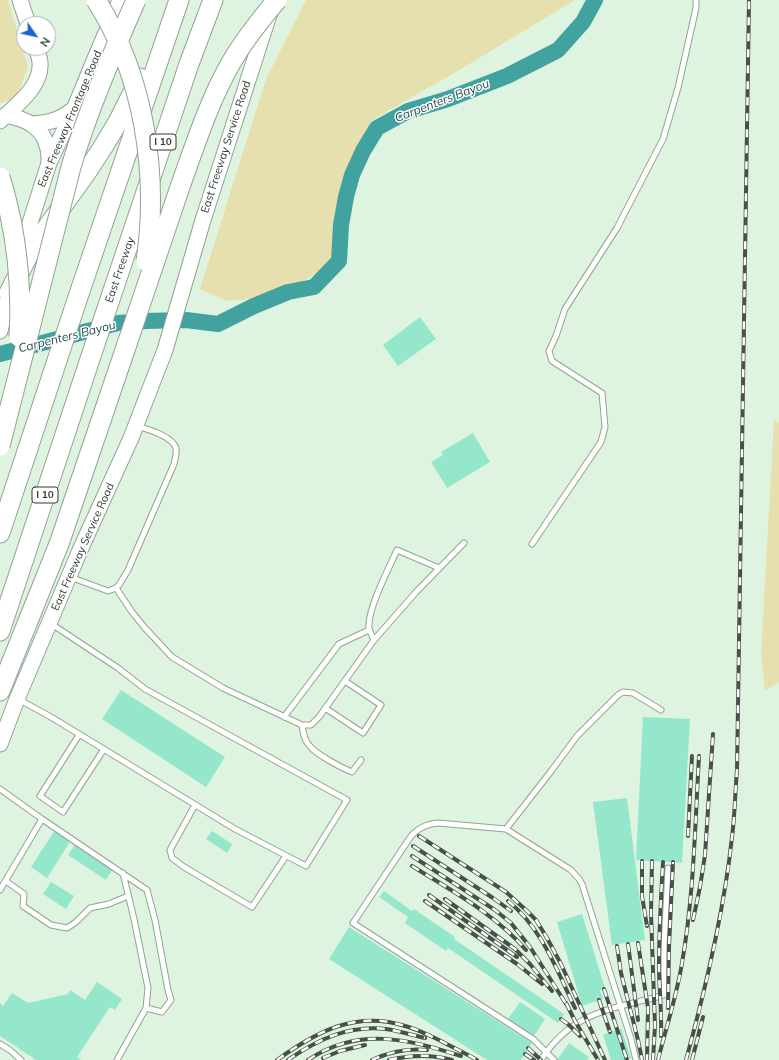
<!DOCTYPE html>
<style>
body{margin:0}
#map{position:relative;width:779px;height:1060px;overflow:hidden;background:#def4e0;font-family:Mulish,sans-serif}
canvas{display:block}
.north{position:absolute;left:16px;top:16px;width:40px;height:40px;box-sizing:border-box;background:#fff;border:1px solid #adb1ad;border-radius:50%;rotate:124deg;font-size:11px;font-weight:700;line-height:16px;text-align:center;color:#323b33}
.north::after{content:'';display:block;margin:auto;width:14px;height:18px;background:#1e62ce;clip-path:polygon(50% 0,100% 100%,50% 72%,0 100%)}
</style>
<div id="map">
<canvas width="779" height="1060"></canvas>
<div class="north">N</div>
</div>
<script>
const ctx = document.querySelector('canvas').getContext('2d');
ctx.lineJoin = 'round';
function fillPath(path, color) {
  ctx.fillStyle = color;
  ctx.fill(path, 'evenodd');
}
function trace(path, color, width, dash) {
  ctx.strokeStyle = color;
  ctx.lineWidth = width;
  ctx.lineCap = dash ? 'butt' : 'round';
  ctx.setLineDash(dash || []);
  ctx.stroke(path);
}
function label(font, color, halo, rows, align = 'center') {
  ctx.font = font + ' Mulish,sans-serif';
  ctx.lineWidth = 3;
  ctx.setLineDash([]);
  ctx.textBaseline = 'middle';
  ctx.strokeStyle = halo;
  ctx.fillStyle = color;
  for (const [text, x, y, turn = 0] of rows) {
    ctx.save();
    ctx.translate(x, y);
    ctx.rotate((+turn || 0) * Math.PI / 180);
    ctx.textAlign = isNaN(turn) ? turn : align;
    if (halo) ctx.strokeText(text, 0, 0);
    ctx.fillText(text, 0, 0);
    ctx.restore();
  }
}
const green = new Path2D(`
 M 0,0 L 8,0 L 28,67 L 16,98 L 0,103 Z
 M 306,0 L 575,0 L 461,69 L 372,120 L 338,216 L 334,262 L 280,296 L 227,301 L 200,289 L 266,79 Z
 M 774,419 L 779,423 L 779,682 L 765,691 L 761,654 Z`);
const river = new Path2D(`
 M 0,354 L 118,323 L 145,321 L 186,320 L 218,324 L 254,306 L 288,292 L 314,287 L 339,261 L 341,225 L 346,197 L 352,175 L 363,151 L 377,128 L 408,111 L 448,99 L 507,76 L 558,50 L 583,22 L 595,0`);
const building = new Path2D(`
 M 420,317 L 436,339 L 398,366 L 383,345 Z
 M 473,433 L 490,462 L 447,488 L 431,462 L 443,455 L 441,452 Z
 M 121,690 L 225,757 L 206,787 L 102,719 Z
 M 643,717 L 690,719 L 682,863 L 636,860 Z
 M 627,798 L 645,940 L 612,945 L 593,802 Z
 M 55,830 L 71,840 L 47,878 L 31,867 Z
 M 212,831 L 232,844 L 227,853 L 206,839 Z
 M 76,843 L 114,867 L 106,880 L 68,855 Z
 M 51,882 L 74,896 L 66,909 L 43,894 Z
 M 384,891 L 412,911 L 414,909 L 455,937 L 454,939 L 564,1014 L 558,1023 L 448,948 L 446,951 L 405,923 L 408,917 L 379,897 Z
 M 582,914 L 605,988 L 600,990 L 603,999 L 582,1006 L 557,922 Z
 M 349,927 L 532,1043 L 521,1060 L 487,1060 L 329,959 Z
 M 97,982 L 122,999 L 115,1010 L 110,1007 L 77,1057 L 81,1060 L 36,1060 L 0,1036 L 0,1003 L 3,1006 L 12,993 L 28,1003 L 68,994 L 70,990 L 85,1000 Z
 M 520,1002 L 545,1019 L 534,1036 L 508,1019 Z
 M 621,1028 L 631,1058 L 626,1060 L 611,1060 L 603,1035 Z
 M 569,1043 L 589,1057 L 587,1060 L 557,1060 Z`);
const lane = new Path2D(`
 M 532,544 L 601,442 L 605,427 L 602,393 L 552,361 L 549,351 L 556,336 L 565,309 L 617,228 L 663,139 L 678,88 L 696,8 L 696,0
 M 70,577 L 108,591 L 116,588 L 119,585 L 128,570 L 174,464 C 175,459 177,453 176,448 C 172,436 149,430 138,426
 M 116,588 L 132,612 L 145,628 L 172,657 L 223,688 L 302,725 L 311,725 L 319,717 L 374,640 L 417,591 L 464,543
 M 374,640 C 372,636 370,632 369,628 C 367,610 389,568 397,550 L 439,568
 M 18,699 L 51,717 L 235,829 L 306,866 L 347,800 L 145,689 L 118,668 L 50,623
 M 325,708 L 363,733 L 381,705 L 345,681
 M 284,717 L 339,644 L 369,630
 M 302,725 C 303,732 304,740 309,745 C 315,754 342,768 352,772 L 361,760
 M 79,735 L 40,796 L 63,812 L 104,749
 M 0,789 L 42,819 L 147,890 L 155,920 L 168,990 L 171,1000 L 162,1012 L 146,1008
 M 195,805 L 170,850 L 172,858 L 184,867 L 252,907 L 286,856
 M 506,829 L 552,770 L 577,736 L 618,695 L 623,692 L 633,693 L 661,710
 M 6,881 L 24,894 L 23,906 L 51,925 L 67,928 L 76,922 L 90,908 L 109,904 L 128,896
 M 0,890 L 42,819
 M 0,1044 L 10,1050 L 21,1060
 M 117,1060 L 146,1008 L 148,988 L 134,919 L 123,873
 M 541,1060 C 572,1011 613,1009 664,995 L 664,947 L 668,868
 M 554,1060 L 533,1039 L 353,923 L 409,839 C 416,829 425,824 438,823 L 506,829 L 571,870 L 579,879 L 582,884 L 631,1039 L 636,1060`);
const secondary = new Path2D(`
 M 20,0 L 28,24
 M 6,115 C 14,117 24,119 31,124 C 44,132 50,147 49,162
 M 0,121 C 15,106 42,87 40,63 C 40,58 38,53 36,48
 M 31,124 C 50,123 60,120 75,108
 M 18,261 L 49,163 L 75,107 L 96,56 L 120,0
 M 0,331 L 12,282
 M 0,744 L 17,699 L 81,548 L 131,438 L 165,350 L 203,220 L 270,12`);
const highway = new Path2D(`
 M 9,293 L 31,250 L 86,173 L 103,147 L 118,122 L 140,78
 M 0,533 L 78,297 L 179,0
 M 0,631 L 90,359 L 189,64 L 213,0
 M 0,691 L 59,544 L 127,344`);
const rail = new Path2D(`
 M 419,836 L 506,892 L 526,910 L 536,920 L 547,938 L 561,964 L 605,1060
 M 688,836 L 692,756
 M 413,846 L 493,898 L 511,911
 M 412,856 L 495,910 L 511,923 L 530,947 L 568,1007
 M 642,861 L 642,896 L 647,926
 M 652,861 L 651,914 L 655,1026 L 653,1060
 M 412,866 C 452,891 495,914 526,950
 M 429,895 L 517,957
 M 445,899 L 515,949 L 530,964 L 552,991
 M 425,901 L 517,964 L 542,984
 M 508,901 C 542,928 557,971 575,1008
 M 693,920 L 700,887 L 705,855 L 713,734
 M 638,943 L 648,1008 L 647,1060
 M 628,944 L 638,1020
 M 617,946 L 621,973 L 638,1040 L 642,1060
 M 604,989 L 627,1060
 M 599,1000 L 610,1032
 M 566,1003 L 575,1021 L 598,1060
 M 668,1008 L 669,947 L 673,862
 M 561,1019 L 569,1025 L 580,1036
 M 661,1036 C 662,1012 659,989 659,965 C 659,931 661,896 663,862
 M 528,1048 L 541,1060
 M 525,1054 L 534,1060
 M 323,1058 L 340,1051 L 365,1045
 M 277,1060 C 316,1032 356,1010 405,1026 C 417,1029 428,1035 439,1040 C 452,1047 465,1053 477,1060
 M 288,1060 C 318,1039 349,1025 386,1029 C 399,1031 412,1035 425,1038
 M 308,1060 C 359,1026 407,1039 461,1056
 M 372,1060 C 389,1052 408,1048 427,1050
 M 389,1060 C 411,1055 430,1054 452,1060
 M 658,1060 C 666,1028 677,995 682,963 C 694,895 695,825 699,756
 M 686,1060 C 706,987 724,912 732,837 C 735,814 735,792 737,770 L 749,0
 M 692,1060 L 703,1017`);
const highwayBridge = new Path2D(`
 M 96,0 C 144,76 159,173 146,261
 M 0,177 C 16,228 22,283 19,337
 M 127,344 C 145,291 163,237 181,184 C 196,142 210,99 232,61 C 245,39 261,19 277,0
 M 0,446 L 71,167 C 88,110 112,55 136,0`);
const shields = [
 [163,142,26],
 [45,495,26]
];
const shieldNames = [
 ["I 10",163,142],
 ["I 10",45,495]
];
const streetNames = [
 ["East Freeway Frontage Road",70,119,-67],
 ["East Freeway Service Road",226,147,-72],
 ["East Freeway",120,270,-71],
 ["East Freeway Service Road",83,547,-66]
];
const waterNames = [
 ["Carpenters Bayou",442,101,-21],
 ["Carpenters Bayou",67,337,-14]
];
fillPath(green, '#e5e0ad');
trace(river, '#41a29f', 16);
fillPath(building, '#94e7ca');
trace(lane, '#90a491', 7);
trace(secondary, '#90a491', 17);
trace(highway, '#90a491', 21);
trace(lane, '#fff', 5);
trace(secondary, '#fff', 15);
trace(highway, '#fff', 19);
trace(rail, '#475148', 4);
trace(rail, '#fff', 2.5, [8]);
trace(highwayBridge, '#90a491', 21, []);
trace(highwayBridge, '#fff', 19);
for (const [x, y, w] of shields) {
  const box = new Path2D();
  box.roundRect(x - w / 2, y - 8, w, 16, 3);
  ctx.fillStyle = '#fff';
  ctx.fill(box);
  trace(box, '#323b33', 1);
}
label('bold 10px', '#323b33', null, shieldNames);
label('11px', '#323b33', '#fff', streetNames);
label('italic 12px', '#25504f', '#fff', waterNames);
</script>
